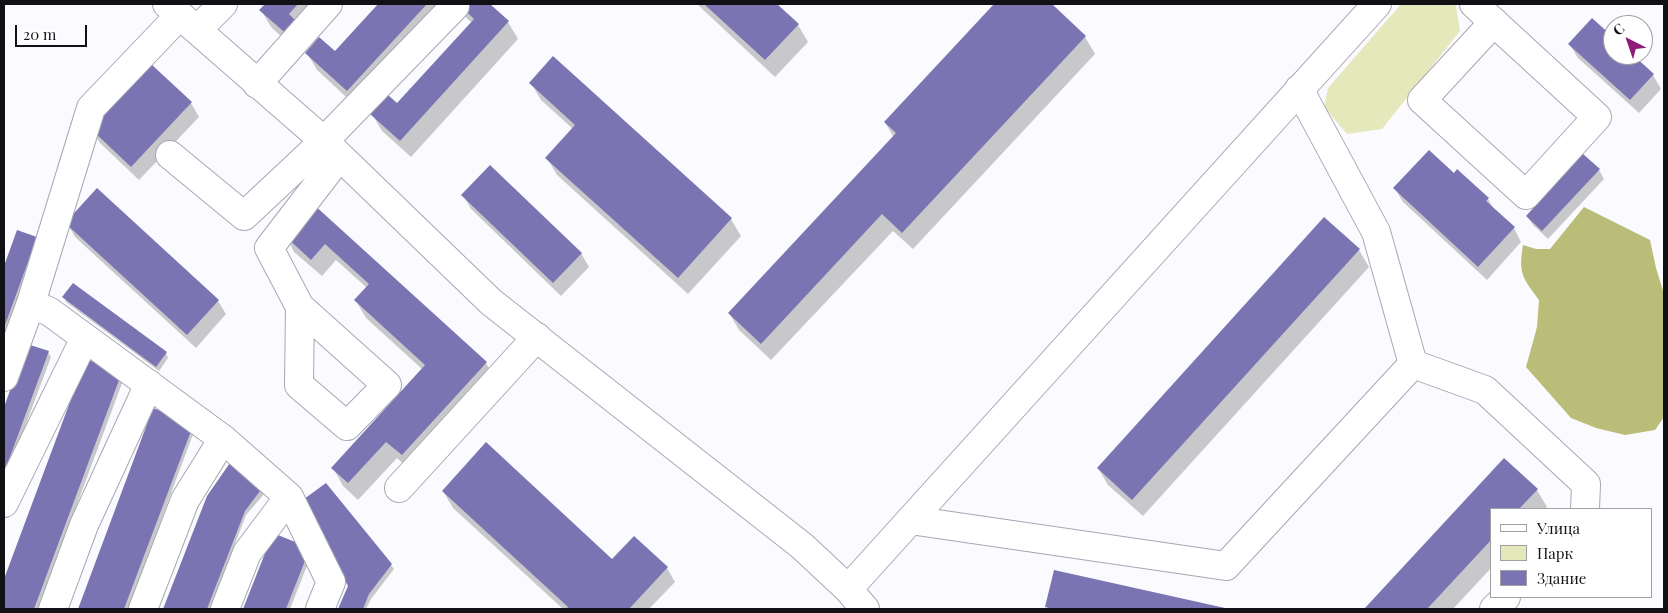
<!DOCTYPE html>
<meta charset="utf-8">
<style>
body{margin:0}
#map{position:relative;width:1668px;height:613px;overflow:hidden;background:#fbfafe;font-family:"Playfair Display",serif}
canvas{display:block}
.frame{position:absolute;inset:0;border:5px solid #111015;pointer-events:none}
.legend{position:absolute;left:1490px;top:508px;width:162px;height:90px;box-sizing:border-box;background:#fff;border:1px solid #a09fa1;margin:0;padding:6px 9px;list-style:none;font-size:15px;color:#111015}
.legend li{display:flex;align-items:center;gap:10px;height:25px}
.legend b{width:25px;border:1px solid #a09fa1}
.north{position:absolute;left:1603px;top:15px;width:50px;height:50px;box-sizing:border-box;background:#fff;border:1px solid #a09fa1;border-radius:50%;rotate:319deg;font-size:14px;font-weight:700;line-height:20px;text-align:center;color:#111015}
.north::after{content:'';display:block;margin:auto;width:18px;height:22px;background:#8e1a7a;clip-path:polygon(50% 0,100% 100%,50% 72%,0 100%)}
.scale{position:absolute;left:15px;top:25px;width:72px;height:22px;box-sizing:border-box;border:2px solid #111015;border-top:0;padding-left:6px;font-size:15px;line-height:18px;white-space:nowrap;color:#111015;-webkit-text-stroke:4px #fff;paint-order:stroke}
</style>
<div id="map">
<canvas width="1668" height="613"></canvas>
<div class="frame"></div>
<ul class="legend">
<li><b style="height:6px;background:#fff"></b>Улица</li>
<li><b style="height:14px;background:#e5e8ba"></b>Парк</li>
<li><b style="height:14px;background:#7a75b2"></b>Здание</li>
</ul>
<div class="north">С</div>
<div class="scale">20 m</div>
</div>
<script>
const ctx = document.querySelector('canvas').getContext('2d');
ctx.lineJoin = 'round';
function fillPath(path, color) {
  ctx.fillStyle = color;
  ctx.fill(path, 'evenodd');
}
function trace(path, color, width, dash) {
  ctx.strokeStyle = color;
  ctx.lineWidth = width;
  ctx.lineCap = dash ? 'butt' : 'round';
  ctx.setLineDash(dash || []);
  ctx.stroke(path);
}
const green = new Path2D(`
 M 1401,4 L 1453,4 L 1456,6 L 1460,31 L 1382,129 L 1347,134 L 1324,107 L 1328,88 Z`);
const forest = new Path2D(`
 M 1584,207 L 1650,240 L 1656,268 L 1664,294 L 1664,417 L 1655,430 L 1625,435 L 1596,428 L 1571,418 L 1526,367 L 1537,327 L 1539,300 C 1523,278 1518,274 1523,245 L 1536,249 L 1550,249 Z`);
const shadow = new Path2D(`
 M 266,4 L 323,4 L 300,54 L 271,27 L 261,10 Z
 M 380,4 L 488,4 L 508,22 L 518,39 L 411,157 L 382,131 L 372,114 L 397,105 L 472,23 L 452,5 L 358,108 L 317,70 L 307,53 L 335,53 Z
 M 697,4 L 775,4 L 798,25 L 808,42 L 775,77 Z
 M 996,4 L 1050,4 L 1085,37 L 1095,54 L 913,249 L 893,231 L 771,360 L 739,330 L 729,313 L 894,138 L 885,122 Z
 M 1613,39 L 1613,55 L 1631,55 L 1653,75 L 1661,89 L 1639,113 L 1578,58 L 1570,45 Z
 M 531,83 L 731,219 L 741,236 L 688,294 L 557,175 L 547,158 L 573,129 L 541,100 Z
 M 191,103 L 199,117 L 139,180 L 100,143 L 92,130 Z
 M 1599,170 L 1604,179 L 1548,239 L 1533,225 L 1527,216 Z
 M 1454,175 L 1488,199 L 1495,211 L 1514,228 L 1521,242 L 1487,280 L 1403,202 L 1395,189 Z
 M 463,195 L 581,253 L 589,267 L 561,296 L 471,209 Z
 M 312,205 L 486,363 L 496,380 L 412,472 L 397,458 L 358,500 L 343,486 L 333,468 L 422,369 L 366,318 L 356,301 L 367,288 L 336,260 L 322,276 L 294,252 L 285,234 Z
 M 67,223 L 218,301 L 226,314 L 196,348 L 75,237 Z
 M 18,232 L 37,238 L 39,242 L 4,338 L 4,270 Z
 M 1359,250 L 1369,267 L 1143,516 L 1108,485 L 1098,468 Z
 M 64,297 L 166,353 L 168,358 L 159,371 L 66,302 Z
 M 28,346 L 48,352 L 51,357 L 4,483 L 4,411 Z
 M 87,361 L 124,378 L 38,609 L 4,609 L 4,583 Z
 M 154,410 L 195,429 L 128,609 L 79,609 Z
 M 1504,459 L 1537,490 L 1547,507 L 1545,509 L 1492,509 L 1492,567 L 1453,609 L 1365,609 Z
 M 232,461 L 265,493 L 246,515 L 210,609 L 165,609 L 208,497 Z
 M 443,491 L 612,561 L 634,537 L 667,568 L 675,582 L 649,609 L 563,609 L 453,508 Z
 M 273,535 L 312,553 L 290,609 L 244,609 Z
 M 391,565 L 394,569 L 371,599 L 366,609 L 340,609 L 349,586 Z
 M 1055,572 L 1222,609 L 1048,609 L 1047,607 Z`);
const building = new Path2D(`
 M 265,4 L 298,4 L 289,14 L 301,26 L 290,37 L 259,10 Z
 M 378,4 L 427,4 L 347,91 L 305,53 L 319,37 L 335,51 Z
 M 458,4 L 490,4 L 509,21 L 400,141 L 370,114 L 388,95 L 397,103 L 474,19 Z
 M 704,4 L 777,4 L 799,24 L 765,60 Z
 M 994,4 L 1052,4 L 1086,36 L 902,233 L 882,214 L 761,344 L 728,313 L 896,133 L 884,122 Z
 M 1592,18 L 1613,37 L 1613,55 L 1633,55 L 1654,74 L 1630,100 L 1568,44 Z
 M 553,56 L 732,218 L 678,278 L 545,158 L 575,125 L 529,83 Z
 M 151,64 L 192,102 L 131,167 L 91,129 Z
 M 1429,150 L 1454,173 L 1457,169 L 1489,198 L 1486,201 L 1515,227 L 1478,267 L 1393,188 Z
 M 1583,154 L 1600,169 L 1542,231 L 1526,216 Z
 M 490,165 L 582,253 L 553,283 L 461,195 Z
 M 97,188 L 219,300 L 187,335 L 65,223 Z
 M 312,203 L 487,362 L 402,455 L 386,442 L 348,483 L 331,468 L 425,365 L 354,300 L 369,284 L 325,244 L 311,260 L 283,234 Z
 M 1324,217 L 1360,249 L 1132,500 L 1097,468 Z
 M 17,230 L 37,237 L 4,328 L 4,266 Z
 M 73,283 L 167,352 L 156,367 L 62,297 Z
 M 27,344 L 49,351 L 4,473 L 4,407 Z
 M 86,359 L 122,372 L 34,609 L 4,609 L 4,579 Z
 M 153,408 L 194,423 L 124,609 L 78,609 Z
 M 486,442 L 612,559 L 634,536 L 668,567 L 629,609 L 566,609 L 568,607 L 442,491 Z
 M 1504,458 L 1538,489 L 1519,509 L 1492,509 L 1492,539 L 1427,609 L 1364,609 Z
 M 232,460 L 263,487 L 245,511 L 207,609 L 163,609 L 207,496 Z
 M 326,483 L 392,564 L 369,594 L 363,609 L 338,609 L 348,586 L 304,499 Z
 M 273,533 L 310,548 L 286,609 L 243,609 Z
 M 1054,570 L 1225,608 L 1224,609 L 1054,609 L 1045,607 Z`);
const minor = new Path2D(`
 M 167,4 L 324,141 L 491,302 L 802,546 L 848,589 L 865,609
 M 1474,4 L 1597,117 L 1526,195 L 1422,100 L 1494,22
 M 197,30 L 223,4
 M 257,84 L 328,4
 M 170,155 L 244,216 L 324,141 L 455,6
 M 31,303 L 91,108 L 180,15
 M 300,307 L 299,385 L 347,426 L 387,385 L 300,307 L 269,248 L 339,157
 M 1413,364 L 1485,390 L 1586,484 L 1585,509
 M 4,377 L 31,303 L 50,312 L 223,439 L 289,497 L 331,582 L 320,609
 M 399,488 L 537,337
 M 4,503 L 85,338
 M 910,520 L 1226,566 L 1413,364 L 1376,232 L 1299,89
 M 848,589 L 1377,4
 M 53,609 L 84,525 L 149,384
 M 143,609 L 185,500 L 223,439
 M 225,609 L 247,553 L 289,497
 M 1494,609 L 1506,597`);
fillPath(green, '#e5e8ba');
fillPath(forest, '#babd77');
fillPath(shadow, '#0003');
fillPath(building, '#7a75b2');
trace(minor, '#a9a6b5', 30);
trace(minor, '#fff', 28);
</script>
